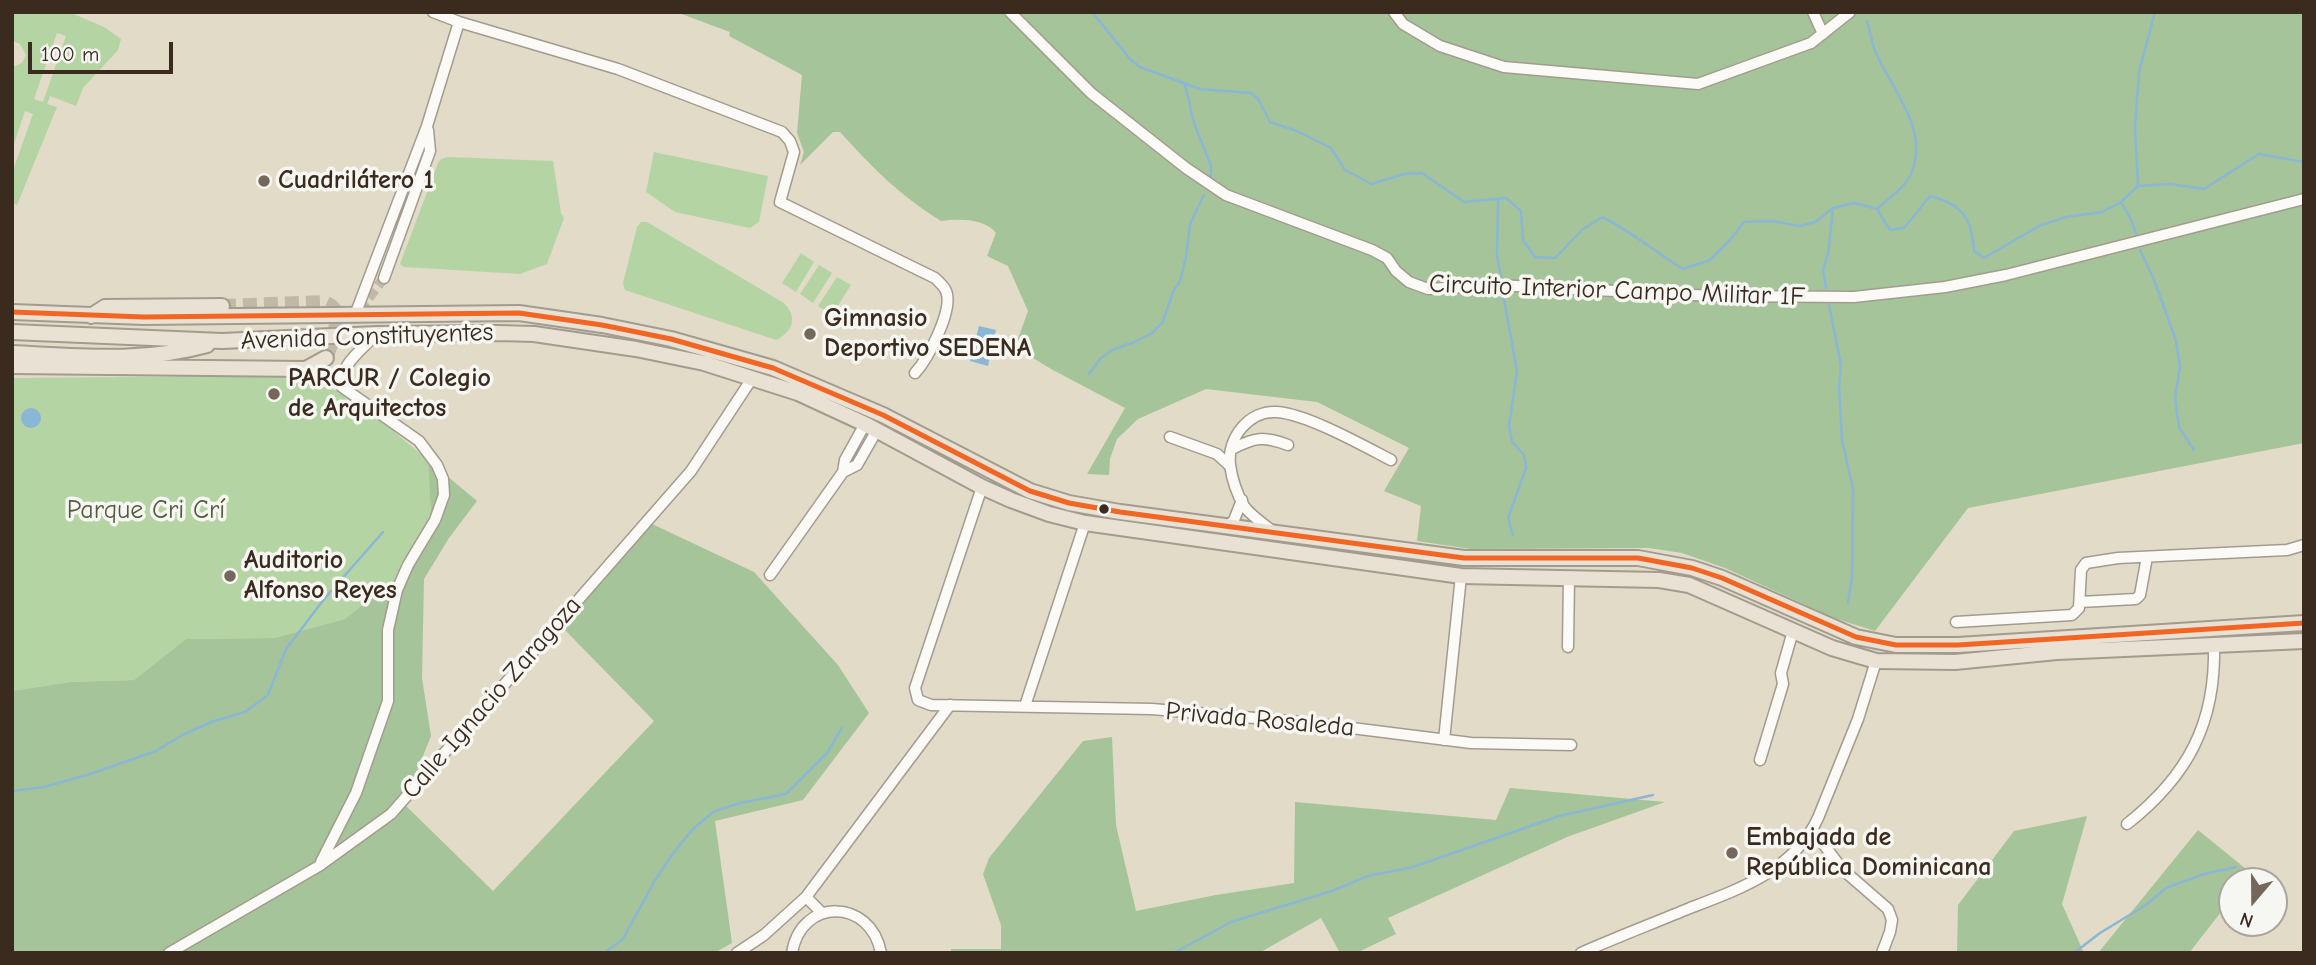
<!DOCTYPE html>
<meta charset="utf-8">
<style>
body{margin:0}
#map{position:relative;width:2316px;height:965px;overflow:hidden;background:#e2dbc8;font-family:"Comic Neue",sans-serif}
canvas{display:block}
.frame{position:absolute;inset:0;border:14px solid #3b2a1e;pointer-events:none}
.north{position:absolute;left:2218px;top:867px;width:70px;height:70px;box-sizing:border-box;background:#f6f6f2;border:2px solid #aba49d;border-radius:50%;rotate:200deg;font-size:19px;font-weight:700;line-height:28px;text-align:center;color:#3b2a1e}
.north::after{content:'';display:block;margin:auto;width:24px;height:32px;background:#75685a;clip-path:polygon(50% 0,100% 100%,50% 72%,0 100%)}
.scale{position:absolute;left:28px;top:42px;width:145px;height:32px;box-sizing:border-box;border:4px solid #3b2a1e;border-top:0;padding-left:9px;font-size:21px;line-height:24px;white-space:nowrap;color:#3b2a1e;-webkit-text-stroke:5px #f6f6f2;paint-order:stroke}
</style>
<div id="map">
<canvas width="2316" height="965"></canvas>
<div class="frame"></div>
<div class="north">N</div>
<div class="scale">100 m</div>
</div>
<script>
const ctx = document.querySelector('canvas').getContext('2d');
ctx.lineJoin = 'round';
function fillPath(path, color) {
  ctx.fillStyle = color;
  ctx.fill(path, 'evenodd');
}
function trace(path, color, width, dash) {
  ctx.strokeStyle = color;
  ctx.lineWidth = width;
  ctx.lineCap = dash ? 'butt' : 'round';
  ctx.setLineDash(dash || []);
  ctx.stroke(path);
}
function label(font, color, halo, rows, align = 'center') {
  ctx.font = font + ' "Comic Neue",sans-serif';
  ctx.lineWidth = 7;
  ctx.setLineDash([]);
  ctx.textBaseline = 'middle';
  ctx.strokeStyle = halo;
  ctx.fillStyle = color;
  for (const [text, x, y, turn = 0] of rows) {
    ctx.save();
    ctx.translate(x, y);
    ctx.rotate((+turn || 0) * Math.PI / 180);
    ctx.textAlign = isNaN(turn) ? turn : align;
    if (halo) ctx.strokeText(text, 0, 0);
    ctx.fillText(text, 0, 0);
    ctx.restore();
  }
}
const green = new Path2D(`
 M 12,12 L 69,12 L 104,27 L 121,39 L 118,50 L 83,88 L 76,106 L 50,96 L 47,104 L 57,107 L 17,205 L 12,202 L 12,173 L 33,114 L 25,111 L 12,150 L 12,67 L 22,63 L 26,55 L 20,44 L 12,41 ZM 57,33 L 66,36 L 43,102 L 34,99 Z
 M 654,152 L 768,176 L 759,222 L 750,228 L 675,212 L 646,192 Z
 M 448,157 L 553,161 L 561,213 L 564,218 L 547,264 L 520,274 L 404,267 L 400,264 L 438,163 L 441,159 Z
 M 641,222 L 647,222 L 784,303 C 798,317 793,332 776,340 L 625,290 L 623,283 L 637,227 Z
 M 801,253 L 814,262 L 796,292 L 782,283 Z
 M 819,265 L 832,273 L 813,303 L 800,294 Z
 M 837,277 L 851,285 L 832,315 L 818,306 Z
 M 260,376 L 294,378 L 338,391 L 391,429 L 428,460 L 431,515 L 398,576 L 345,619 L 274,638 L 186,639 L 134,680 L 71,682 L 12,691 L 12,378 Z`);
const forest = new Path2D(`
 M 676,12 L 2304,12 L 2304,443 L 1968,508 L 1875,631 L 1834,618 L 1725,568 L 1682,553 L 1649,548 L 1471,549 L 1417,541 L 1421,506 L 1384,491 L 1409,448 L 1317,402 L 1206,389 L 1138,419 L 1117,439 L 1110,459 L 1109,475 L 1087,474 L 1125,408 L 1051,369 L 1015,347 L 1028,311 L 1008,266 L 987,256 L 996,233 C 984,218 959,219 941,221 C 898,194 875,170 840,132 L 833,132 L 800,165 L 804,152 L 797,133 L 802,75 L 729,36 L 730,32 Z
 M 428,460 L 477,501 L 449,538 L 424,579 L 422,678 L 431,736 L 404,804 L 493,891 L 654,721 L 562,627 L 650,523 L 754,572 L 838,665 L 869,713 L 803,800 L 715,821 L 732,943 L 714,953 L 12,953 L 12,691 L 71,682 L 134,680 L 186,639 L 274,638 L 345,619 L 398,576 L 431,515 Z
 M 1112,737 L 1116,825 L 1136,911 L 1216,895 L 1294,883 L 1295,802 L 1496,820 L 1510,788 L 1665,802 L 1567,837 L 1388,918 L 1396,934 L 1356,953 L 1340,953 L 1321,918 L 1259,953 L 951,953 L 951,949 L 1001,949 L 1001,925 L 983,874 L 989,858 L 1083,741 Z
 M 2087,816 L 2062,904 L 2084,953 L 1957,953 L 1958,905 L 2014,831 Z
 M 2198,830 L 2251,873 L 2245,881 L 2232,881 L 2232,898 L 2189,953 L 2098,953 Z`);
const water = new Path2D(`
 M 979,326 L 996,330 L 988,366 L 970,361 Z
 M21 418a10 10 0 1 1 20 0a10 10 0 1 1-20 0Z`);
const stream = new Path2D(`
 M 1092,12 L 1131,60 L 1140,67 L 1200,89 L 1251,93 L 1258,99 L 1270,122 L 1297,131 L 1331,148 L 1345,170 L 1372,184 L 1404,174 L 1422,173 L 1464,202 L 1506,198 L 1521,211 L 1523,240 L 1535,257 L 1555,258 L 1582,230 L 1602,217 C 1631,231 1655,252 1683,269 L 1710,260 L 1730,240 L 1744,222 L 1772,221 L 1800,226 L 1815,222 L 1833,208 L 1855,203 L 1877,209 L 1890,230 L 1904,228 L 1930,196 C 1962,204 1972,218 1974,251 L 1984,258 L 2039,226 L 2066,217 L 2102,212 L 2121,202 L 2138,186 L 2170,184 L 2204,189 L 2259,154 L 2304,162
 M 1867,21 C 1870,30 1871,39 1874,48 C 1889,87 1931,129 1911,174 C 1904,188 1889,198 1877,209
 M 1185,84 L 1194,123 L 1211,166 L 1211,178
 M 2138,185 L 2135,128 L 2139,72 L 2155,12
 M 1498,200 L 1497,256 L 1501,276
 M 2121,202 L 2131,219 L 2136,233
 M 2140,250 L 2155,282 L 2176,341 L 2180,367 L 2175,398 L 2179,427 L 2194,450
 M 1826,288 L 1823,269 L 1828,254 L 1833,209
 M 1503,294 L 1517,371 L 1509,426 L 1512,442 L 1524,455 L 1526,468 L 1508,518 L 1513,535
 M 1829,305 L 1841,365 L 1839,386 L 1842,440 L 1853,489 L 1852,577 L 1848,603
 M 1089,374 L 1100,359 L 1112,350 L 1137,341 L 1152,333 L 1162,323 L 1174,290 L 1180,281 L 1186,257 L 1190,224 L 1204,195
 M 12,791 L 44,787 L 87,775 L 156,751 L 184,734 L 214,721 L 245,712 L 268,695 L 286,649 L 325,598 L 383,532
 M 604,953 L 623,939 L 654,882 L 674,852 L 693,829 L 713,812 L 740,803 L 786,794 L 827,753 L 842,728
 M 1174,953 L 1231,922 L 1332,891 L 1368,876 L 1413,867 L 1559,816 L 1653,795
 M 2074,953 L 2100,933 L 2146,905 L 2166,888 L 2204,874 L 2236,867`);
const minorTunnel = new Path2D(`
 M 332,345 L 384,278`);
const highwayTunnel = new Path2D(`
 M 222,306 L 324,302 C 329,304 335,307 336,313 C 338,325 331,347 326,358`);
const minor = new Path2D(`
 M 1010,12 L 1091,93 L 1186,168 L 1226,195 L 1372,250 L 1387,258 L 1396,271 L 1409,282 L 1428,289 L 1496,285 L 1714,296 L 1854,297 L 1945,287 L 2006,275 L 2304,199
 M 1394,12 L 1403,24 L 1440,46 L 1504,67 L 1698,84 L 1811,43 L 1850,12
 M 1813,12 L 1823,34
 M 459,22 L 618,69 L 782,132 L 790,141 L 794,152 L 780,202 L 935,278 C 939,282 944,286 946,291 C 954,309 928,359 915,373
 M 384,278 L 430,151 L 428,130
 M 355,315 L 427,126 L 459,22 L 433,12
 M 1170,437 L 1217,454 L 1230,466
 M 1232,449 C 1255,437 1264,436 1288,445
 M 843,472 L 857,465 L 877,430
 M 982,487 L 915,688 L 918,700 L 931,705 L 1152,709 L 1312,723 L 1471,743 L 1571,745
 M 1228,527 L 1234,520 L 1242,500
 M 1272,531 C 1263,523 1251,516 1244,506 C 1237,494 1232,479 1230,465 C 1227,438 1249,410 1277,412 C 1307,414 1364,446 1391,460
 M 770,575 L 843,472 L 845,460 L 865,424
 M 2080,602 L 2136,599 L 2140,595 L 2147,557
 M 1956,622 L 2072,615 L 2079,608 L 2081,570 L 2086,563 L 2118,558 L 2287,550 L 2304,545
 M 1568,647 L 1569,578
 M 1025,706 L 1085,523
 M 1444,740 L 1461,576
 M 1760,760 L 1783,684 L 1781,673 L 1793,631
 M 2127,824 C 2188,776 2216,723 2214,645
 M 1813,830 L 1842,869 L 1888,909 L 1892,920 L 1890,932 L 1882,953
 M 321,862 L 356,793 L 388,701 L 388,630 L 397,590 L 408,565 L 435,520 L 444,495 L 443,479 L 437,465 L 419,441 L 342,387 C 337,367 364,348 376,334
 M 806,897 L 822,913
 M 169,953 L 319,866 L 391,814 L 691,471 L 753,377
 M 737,953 L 764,935 L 806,897 L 950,705
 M 792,953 C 801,897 871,898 881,953
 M 1581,953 C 1617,937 1654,923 1690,908 C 1740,889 1794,870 1818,818 L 1858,719 L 1876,661`);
const highway = new Path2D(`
 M 12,312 L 144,317 L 519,313 L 602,325 L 671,339 L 773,368 L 883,415 L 1030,491 L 1069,503 L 1120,512 L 1464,558 L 1638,558 L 1692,568 L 1722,578 L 1856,637 L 1896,645 L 1958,645 L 2304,623
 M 91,316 L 105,307 L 222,306
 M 12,332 L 222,341 L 376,334 L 498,333 L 534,334 L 636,349 L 704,363 L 798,393 L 865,424 L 982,487 L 1011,500 L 1049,514 L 1085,523 L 1461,576 L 1659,580 L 1689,585 L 1832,648 L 1876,661 L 1955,662 L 2057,652 L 2304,641
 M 12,353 C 78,356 143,363 207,345
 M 12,366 L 306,369 L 326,358`);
const bus1 = new Path2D(`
 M 12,312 L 144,317 L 519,313 L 602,325 L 671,339 L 773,368 L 883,415 L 1030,491 L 1069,503 L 1120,512 L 1464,558 L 1638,558 L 1692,568 L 1722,578 L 1856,637 L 1896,645 L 1958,645 L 2304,623`);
const markers = [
 [264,181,7,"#75685a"],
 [810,334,7,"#75685a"],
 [274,394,7,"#75685a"],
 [1104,509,6,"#3b2a1e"],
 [230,576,7,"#75685a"],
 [1732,853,7,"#75685a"]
];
const poiNames = [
 ["Cuadrilátero 1",278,181],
 ["Gimnasio",824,319],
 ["Deportivo SEDENA",824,349],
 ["PARCUR / Colegio",288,379],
 ["de Arquitectos",288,409],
 ["Auditorio",244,561],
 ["Alfonso Reyes",244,591],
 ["Embajada de",1746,838],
 ["República Dominicana",1746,868]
];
const streetNames = [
 ["Circuito Interior Campo Militar 1F",1617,291,2],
 ["Avenida Constituyentes",367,337,-2],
 ["Calle Ignacio Zaragoza",492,698,-49],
 ["Privada Rosaleda",1260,720,5]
];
const parkNames = [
 ["Parque Cri Crí",146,511]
];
fillPath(green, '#b5d4a3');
fillPath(forest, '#a6c499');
fillPath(water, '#8ab7d5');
trace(stream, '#8ab7d5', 2.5);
trace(minorTunnel, '#c1b8a6', 10, [10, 5]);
trace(highwayTunnel, '#c1b8a6', 14, [14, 7]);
trace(minor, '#a29c8f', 13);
trace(highway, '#a29c8f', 18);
trace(minor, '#fbfaf7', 10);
trace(highway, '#e9e1d4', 14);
trace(bus1, '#f26522', 5);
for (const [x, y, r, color] of markers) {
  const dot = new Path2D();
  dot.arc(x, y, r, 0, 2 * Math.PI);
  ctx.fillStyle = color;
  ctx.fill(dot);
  trace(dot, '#f6f6f2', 2.5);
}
label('bold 26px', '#3b2a1e', '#f6f6f2', poiNames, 'left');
label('26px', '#3b2a1e', '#f6f6f2', streetNames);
label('26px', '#545b3d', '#f6f6f2', parkNames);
</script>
